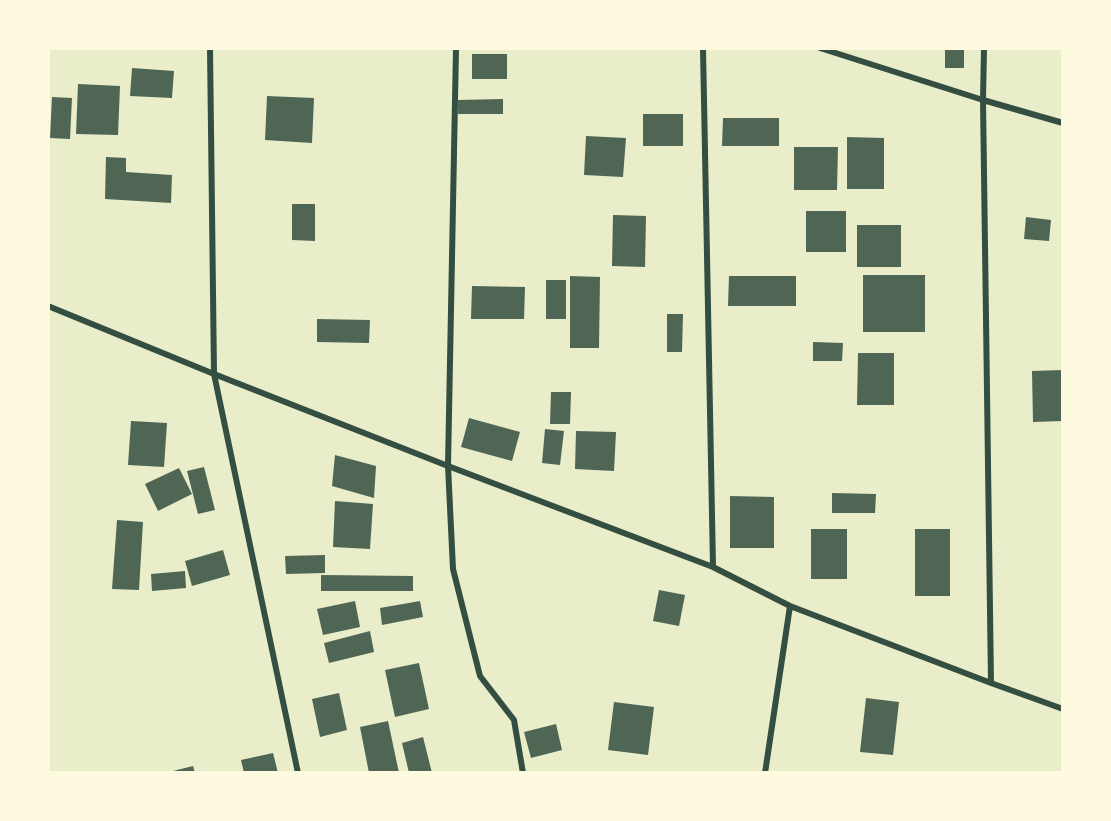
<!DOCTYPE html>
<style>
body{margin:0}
#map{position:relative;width:1111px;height:821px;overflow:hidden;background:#e9edc9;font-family:"Source Sans 3",sans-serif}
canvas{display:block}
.frame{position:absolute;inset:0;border:50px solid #fefae0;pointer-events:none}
</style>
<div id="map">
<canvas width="1111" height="821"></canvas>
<div class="frame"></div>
</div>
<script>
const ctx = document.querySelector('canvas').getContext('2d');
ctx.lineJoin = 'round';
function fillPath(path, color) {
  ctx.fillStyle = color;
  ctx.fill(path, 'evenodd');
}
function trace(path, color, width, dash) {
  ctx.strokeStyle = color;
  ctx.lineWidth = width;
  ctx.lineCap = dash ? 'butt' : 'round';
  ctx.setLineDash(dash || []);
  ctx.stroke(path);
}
const building = new Path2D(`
 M 945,48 L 964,48 L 964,68 L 945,68 Z
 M 472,54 L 507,54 L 507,79 L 472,79 Z
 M 132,68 L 174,71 L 172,98 L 130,96 Z
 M 78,84 L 120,86 L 118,135 L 76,134 Z
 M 267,96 L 314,98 L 312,143 L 265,140 Z
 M 52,97 L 72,98 L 70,139 L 50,138 Z
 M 503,99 L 503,114 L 458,114 L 458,100 Z
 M 643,114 L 683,114 L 683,146 L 643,146 Z
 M 723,118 L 779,118 L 779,146 L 722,146 Z
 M 586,136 L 626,138 L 623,177 L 584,175 Z
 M 847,137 L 884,138 L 884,189 L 847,189 Z
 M 794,147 L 838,147 L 837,190 L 794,190 Z
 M 106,157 L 126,158 L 126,172 L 172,175 L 171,203 L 105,199 Z
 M 292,204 L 315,204 L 315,241 L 292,240 Z
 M 806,211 L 846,211 L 846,252 L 806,252 Z
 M 613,215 L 646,216 L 645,267 L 612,266 Z
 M 1026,217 L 1051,220 L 1049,241 L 1024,239 Z
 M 857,225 L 901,225 L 901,267 L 857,267 Z
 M 863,275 L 925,275 L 925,332 L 863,332 Z
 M 570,276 L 600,277 L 599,348 L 570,348 Z
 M 729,276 L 796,276 L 796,306 L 728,306 Z
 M 546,280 L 566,280 L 566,319 L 546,319 Z
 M 472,286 L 525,287 L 524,319 L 471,319 Z
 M 667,314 L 683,314 L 682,352 L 667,352 Z
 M 317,319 L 370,320 L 369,343 L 317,342 Z
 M 813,342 L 843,343 L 842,361 L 813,361 Z
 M 858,353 L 894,353 L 894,405 L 857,405 Z
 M 1063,370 L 1063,421 L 1033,422 L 1032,371 Z
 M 551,392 L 571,392 L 570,424 L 550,424 Z
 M 469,418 L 520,432 L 512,461 L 461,447 Z
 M 131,421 L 167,423 L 164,467 L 128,465 Z
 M 545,429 L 564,431 L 560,465 L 542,463 Z
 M 576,431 L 616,432 L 614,471 L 575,469 Z
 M 335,455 L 376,466 L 374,498 L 332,486 Z
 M 204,467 L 215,510 L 198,514 L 187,471 Z
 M 179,468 L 192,494 L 158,511 L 145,484 Z
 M 832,493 L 876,494 L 875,513 L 832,513 Z
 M 730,496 L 774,497 L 774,548 L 730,548 Z
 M 335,501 L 373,504 L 370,549 L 333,547 Z
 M 117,520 L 143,522 L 139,590 L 112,589 Z
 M 811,529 L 847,529 L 847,579 L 811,579 Z
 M 915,529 L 950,529 L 950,596 L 915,596 Z
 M 223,550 L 230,575 L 192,586 L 185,561 Z
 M 325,555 L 325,573 L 286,574 L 285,556 Z
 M 185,571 L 186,588 L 152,591 L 151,574 Z
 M 321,575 L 413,576 L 413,591 L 321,591 Z
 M 659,590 L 685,595 L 679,626 L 653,621 Z
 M 355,601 L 360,627 L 323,635 L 317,609 Z
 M 420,601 L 423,617 L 382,625 L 380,608 Z
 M 370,631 L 374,652 L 329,663 L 324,643 Z
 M 419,663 L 429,709 L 395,717 L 385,670 Z
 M 339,693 L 347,730 L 320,737 L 312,699 Z
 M 866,698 L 899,702 L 893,755 L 860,752 Z
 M 614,702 L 654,707 L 648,755 L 608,750 Z
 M 388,721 L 399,773 L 369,773 L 360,727 Z
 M 556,724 L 562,750 L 531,758 L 524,732 Z
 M 423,737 L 432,773 L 409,773 L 402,743 Z
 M 273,753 L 278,773 L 244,773 L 241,760 Z
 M 193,766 L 195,773 L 169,773 L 169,772 Z`);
const minor = new Path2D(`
 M 210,48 L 214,374 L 298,773
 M 456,48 L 448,466 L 453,569 L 480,676 L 514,720 L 523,773
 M 703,48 L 713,567
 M 820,48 L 983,100 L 1063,123
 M 984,48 L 983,100 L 991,683 L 1063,709
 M 48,306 L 214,374 L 448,466 L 713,567 L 790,606 L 991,683
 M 765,773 L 790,606`);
fillPath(building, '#4f6655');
trace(minor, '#344e41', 6);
</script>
